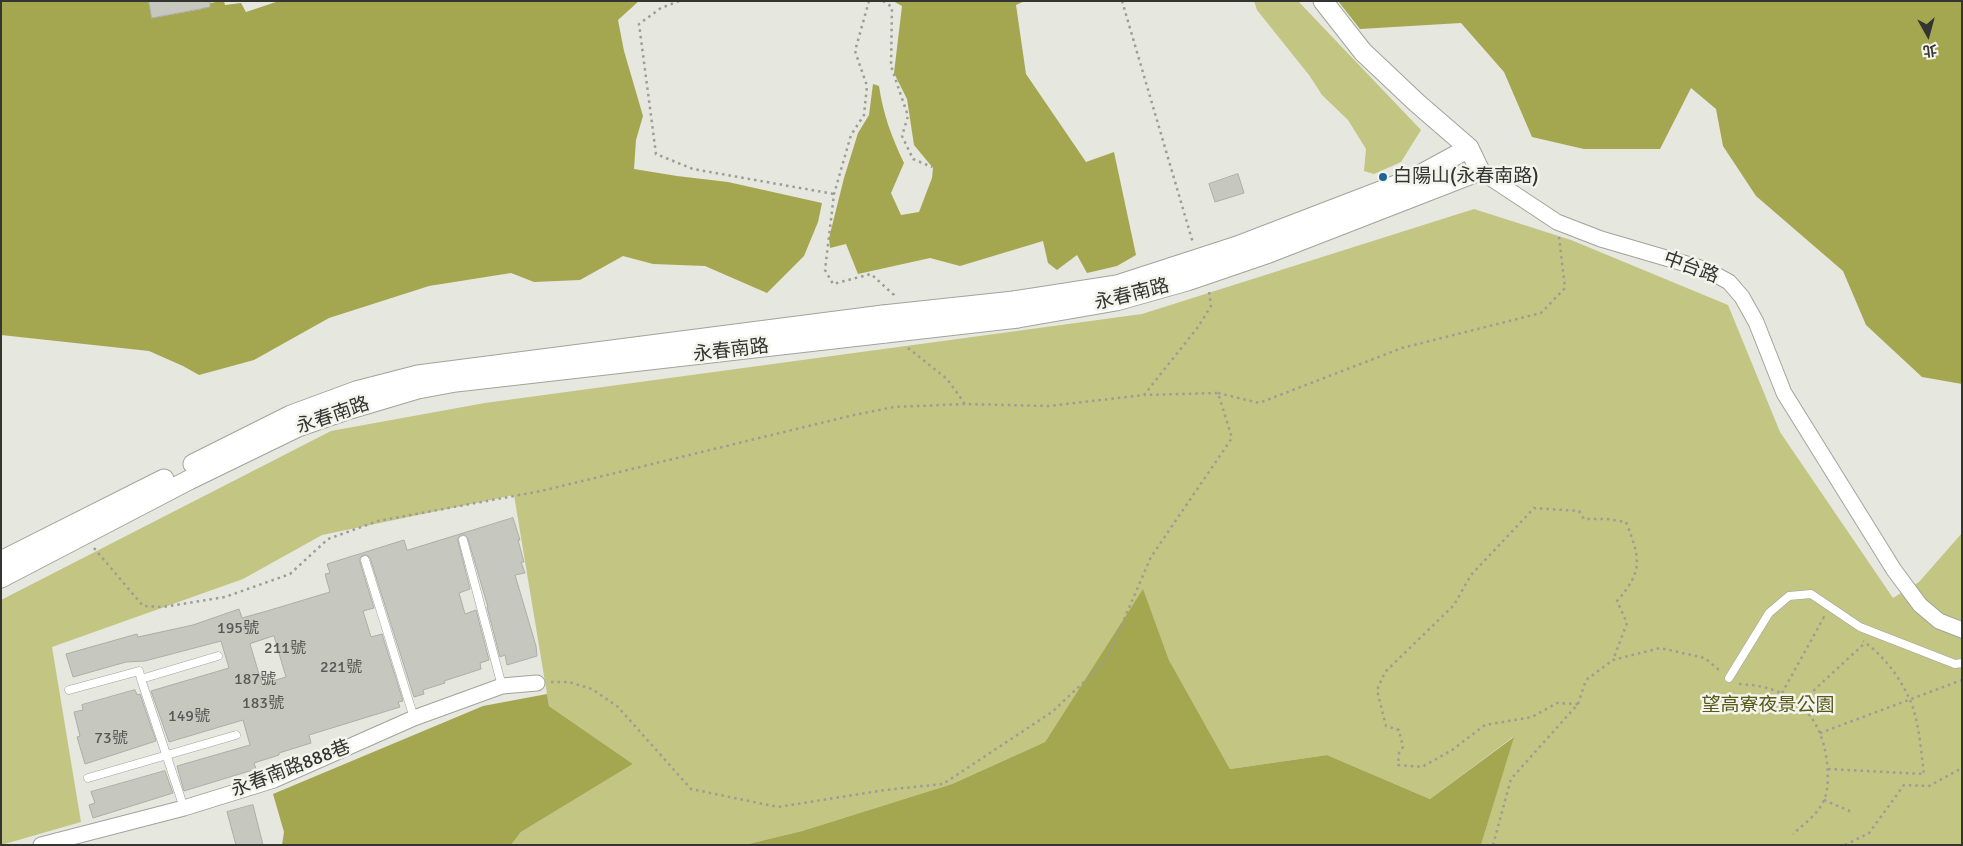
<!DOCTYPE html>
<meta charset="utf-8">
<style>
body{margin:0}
#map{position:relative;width:1963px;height:846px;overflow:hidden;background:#e6e7df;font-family:Signika,"Noto Sans TC",sans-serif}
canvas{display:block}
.frame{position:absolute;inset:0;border:2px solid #343431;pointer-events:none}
.north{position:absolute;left:1903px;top:10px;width:50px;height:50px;-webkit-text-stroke:4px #f3f4ec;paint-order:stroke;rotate:173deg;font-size:14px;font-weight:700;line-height:20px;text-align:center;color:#343431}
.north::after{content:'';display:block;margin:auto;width:18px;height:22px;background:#343431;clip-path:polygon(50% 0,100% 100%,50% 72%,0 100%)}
</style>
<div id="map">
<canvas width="1963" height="846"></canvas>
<div class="frame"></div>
<div class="north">北</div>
</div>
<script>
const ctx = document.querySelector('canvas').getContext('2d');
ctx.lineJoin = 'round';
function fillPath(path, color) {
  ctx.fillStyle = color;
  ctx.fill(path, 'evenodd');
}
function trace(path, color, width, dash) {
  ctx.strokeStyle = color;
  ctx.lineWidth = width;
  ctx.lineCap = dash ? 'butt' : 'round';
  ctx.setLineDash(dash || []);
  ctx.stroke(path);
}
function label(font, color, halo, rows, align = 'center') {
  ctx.font = font + ' Signika,"Noto Sans TC",sans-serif';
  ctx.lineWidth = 5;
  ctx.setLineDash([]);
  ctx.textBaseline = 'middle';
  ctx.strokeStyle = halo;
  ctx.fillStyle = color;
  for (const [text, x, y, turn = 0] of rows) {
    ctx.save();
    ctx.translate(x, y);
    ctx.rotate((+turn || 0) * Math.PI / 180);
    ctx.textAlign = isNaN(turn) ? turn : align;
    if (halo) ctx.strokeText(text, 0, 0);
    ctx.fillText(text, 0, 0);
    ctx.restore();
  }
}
const green = new Path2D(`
 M 1254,1 L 1298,1 L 1421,130 L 1401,162 L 1374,174 L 1364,171 L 1366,149 L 1348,120 L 1322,95 L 1309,75 L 1257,10 Z
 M 1474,209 L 1571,240 L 1728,305 L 1780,432 L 1893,598 L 1919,582 L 1962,533 L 1962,845 L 1481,845 L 1513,737 L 1430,799 L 1327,755 L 1230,769 L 1169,660 L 1143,590 L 1045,742 L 952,784 L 802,831 L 744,845 L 511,845 L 521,832 L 633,764 L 549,706 L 514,495 L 322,535 L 243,579 L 52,647 L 81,822 L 1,845 L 1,600 L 331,431 L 485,403 L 1142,314 Z`);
const forest = new Path2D(`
 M 1,1 L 149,1 L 152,18 L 202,9 L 201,5 L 221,1 L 224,1 L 225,5 L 241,3 L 246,12 L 279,1 L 639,1 L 618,20 L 624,51 L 643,116 L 636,140 L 634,169 L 677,176 L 728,182 L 822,203 L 818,222 L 804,256 L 767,293 L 705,266 L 653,264 L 623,256 L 580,280 L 534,282 L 511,273 L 429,286 L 329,318 L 254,360 L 199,375 L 183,366 L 149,351 L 1,335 Z
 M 893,1 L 1025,1 L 1016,5 L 1026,74 L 1086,162 L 1114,152 L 1136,255 L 1117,266 L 1087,273 L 1077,255 L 1057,270 L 1048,263 L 1043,241 L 960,266 L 930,258 L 858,274 L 846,244 L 830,248 L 829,238 L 844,178 L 858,133 L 869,115 L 873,84 L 879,86 C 883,114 892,138 904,163 L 891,193 L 901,215 L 919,212 L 932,178 L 933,168 L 914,145 L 907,99 L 894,73 L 902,6 Z
 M 1338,1 L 1962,1 L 1962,384 L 1922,377 L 1866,325 L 1843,271 L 1756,196 L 1723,146 L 1716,109 L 1691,88 L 1660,149 L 1584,149 L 1532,137 L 1504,72 L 1461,23 L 1360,29 Z
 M 1143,589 L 1169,660 L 1230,769 L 1327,755 L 1430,799 L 1514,737 L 1481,845 L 744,845 L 802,831 L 952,784 L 1045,742 Z
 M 547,694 L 549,706 L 633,764 L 521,832 L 511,845 L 282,845 L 284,832 L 273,794 L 483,706 Z`);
const building = new Path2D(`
 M 149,1 L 210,1 L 210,7 L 152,18 Z
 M 1238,174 L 1244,193 L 1215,202 L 1209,184 Z
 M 513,518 L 520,540 L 518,540 L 524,562 L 521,562 L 525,573 L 515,575 L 536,646 L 537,656 L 507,665 L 505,655 L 500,657 L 487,607 L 488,607 L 468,539 L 465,535 L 461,535 L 458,538 L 458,541 L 470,589 L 459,593 L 465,614 L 476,610 L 489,660 L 480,663 L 481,669 L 444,681 L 445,683 L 423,690 L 424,694 L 414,697 L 370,558 L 367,555 L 363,555 L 360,558 L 360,562 L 374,608 L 363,611 L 371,637 L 382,634 L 403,701 L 398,702 L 400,707 L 309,735 L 311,743 L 279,753 L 279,755 L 254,763 L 256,769 L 184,791 L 177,766 L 250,745 L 243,720 L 169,742 L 151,691 L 229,668 L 221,641 L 145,661 L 126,662 L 73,677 L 66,654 L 137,634 L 138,637 L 193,625 L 239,609 L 242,618 L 267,611 L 330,592 L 325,574 L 330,573 L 327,564 L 404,540 L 407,550 ZM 274,636 L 286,677 L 262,684 L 250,644 Z
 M 135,690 L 137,695 L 140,694 L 156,741 L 85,764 L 77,737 L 80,736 L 74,712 L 83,710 L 82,705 Z
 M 165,771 L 173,793 L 93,818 L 89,805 L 95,803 L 91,792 Z
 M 253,805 L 263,845 L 236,845 L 227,812 Z`);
const path = new Path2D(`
 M 679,1 L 661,8 L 639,24 L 656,154 L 693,169 L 834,194
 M 869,1 L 855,51 L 867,86 L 864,115 L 851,135 L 834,194 L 825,270 L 833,284 L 871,274 L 894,295 L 895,299
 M 883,1 L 892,7 L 891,66 L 908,116 L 902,136 L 913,159 L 932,167
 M 1122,1 L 1193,243
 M 908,348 L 947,379 L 965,404
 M 1218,393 L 1259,403 L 1402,348 L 1541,313 L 1565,288 L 1559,237
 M 94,548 L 143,606 L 163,607 L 225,597 L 290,574 L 328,539 L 378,521 L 541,491 L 854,415 L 894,407 L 965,404 L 1049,406 L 1144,395 L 1198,327 L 1211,306 L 1209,291
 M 551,682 L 569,682 L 592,689 L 618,707 L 691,789 L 778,807 L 885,790 L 943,784 L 1052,712 L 1106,661 L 1151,557 L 1232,438 L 1218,393 L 1144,395
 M 1739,684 C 1789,686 1821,711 1827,762 C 1828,774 1829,788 1824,800 C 1818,814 1804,824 1793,834
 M 1782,693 L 1824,617 L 1827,619
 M 1578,704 L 1557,703 L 1532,717 L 1485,725 L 1452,750 L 1422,767 L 1398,765 L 1399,753 L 1403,747 L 1399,730 L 1386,726 L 1377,690 L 1385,672 L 1454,605 L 1471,575 L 1534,508 L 1579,511 L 1584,519 L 1607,519 L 1626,522 C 1640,558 1644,570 1617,601 L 1627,623 L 1613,660
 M 1799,704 L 1866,642
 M 1820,733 L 1962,680
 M 1828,769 L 1924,774 C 1921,752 1919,718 1909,698 C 1899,676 1883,655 1863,641
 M 1824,800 L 1852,812
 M 1493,845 L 1511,779 L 1578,704 L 1586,680 L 1613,660 L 1660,648 L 1705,658 L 1720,671
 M 1845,845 L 1869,833 L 1904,785 L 1929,786 L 1962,768`);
const service = new Path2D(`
 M 463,540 L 502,686
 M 365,560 L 414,718
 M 1729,678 L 1769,613 L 1789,596 L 1811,594 L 1860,627 L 1955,664 L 1962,663
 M 141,679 L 184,808
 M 69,690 L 139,671 L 141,679 L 218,656
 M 88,778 L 236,735`);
const minor = new Path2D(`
 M 1480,171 L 1557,222 L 1601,239 L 1707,270 L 1729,282 L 1742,297 L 1756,322 L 1784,393 L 1894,570 L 1920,605 L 1939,621 L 1962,630
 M 41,845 L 184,808 L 274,780 L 414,718 L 502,686 L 537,683`);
const tertiary = new Path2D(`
 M 1014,301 L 1117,285 L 1237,246 L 1414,178 L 1469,148
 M 1018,318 L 1116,301 L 1187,281 L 1269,253 L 1480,171 L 1469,148 L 1417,103 L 1363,52 L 1323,1
 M 193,464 L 291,415 L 356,391 L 418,375 L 883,315
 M 1,561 L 164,479
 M 1,578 L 189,480 L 298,427 L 344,411 L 418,389 L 456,382 L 886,333`);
const tertiaryBridge = new Path2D(`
 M 883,315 L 1014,301
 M 886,333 L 1018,318`);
const markers = [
 [1383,177,5,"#1e6499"]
];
const numberNames = [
 ["195號",238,629],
 ["211號",285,649],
 ["221號",341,668],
 ["187號",255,680],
 ["183號",263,704],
 ["149號",189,717],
 ["73號",111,739]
];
const poiNames = [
 ["白陽山(永春南路)",1393,177]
];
const streetNames = [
 ["中台路",1691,268,20],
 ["永春南路",1132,295,-14],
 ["永春南路",731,351,-7],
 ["永春南路",333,416,-19],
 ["永春南路888巷",291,769,-21]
];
const parkNames = [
 ["望高寮夜景公園",1768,706]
];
fillPath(green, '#c3c582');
fillPath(forest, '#a4a750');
fillPath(building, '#c6c7bf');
trace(building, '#adada6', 1);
trace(service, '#a2a39b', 9);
trace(minor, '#a2a39b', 17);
trace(tertiary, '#a2a39b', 21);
trace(path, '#9d9d97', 2.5, [2.5, 4]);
trace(service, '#fff', 8);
trace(minor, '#fff', 15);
trace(tertiary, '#fff', 19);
trace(tertiaryBridge, '#a2a39b', 21, []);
trace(tertiaryBridge, '#fff', 19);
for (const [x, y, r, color] of markers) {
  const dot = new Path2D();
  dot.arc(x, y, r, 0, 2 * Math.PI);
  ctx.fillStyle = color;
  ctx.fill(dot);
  trace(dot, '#f3f4ec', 2);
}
label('16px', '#585954', null, numberNames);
label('19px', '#343431', '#f3f4ec', poiNames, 'left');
label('19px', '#343431', '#f3f4ec', streetNames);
label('19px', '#585919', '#f3f4ec', parkNames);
</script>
